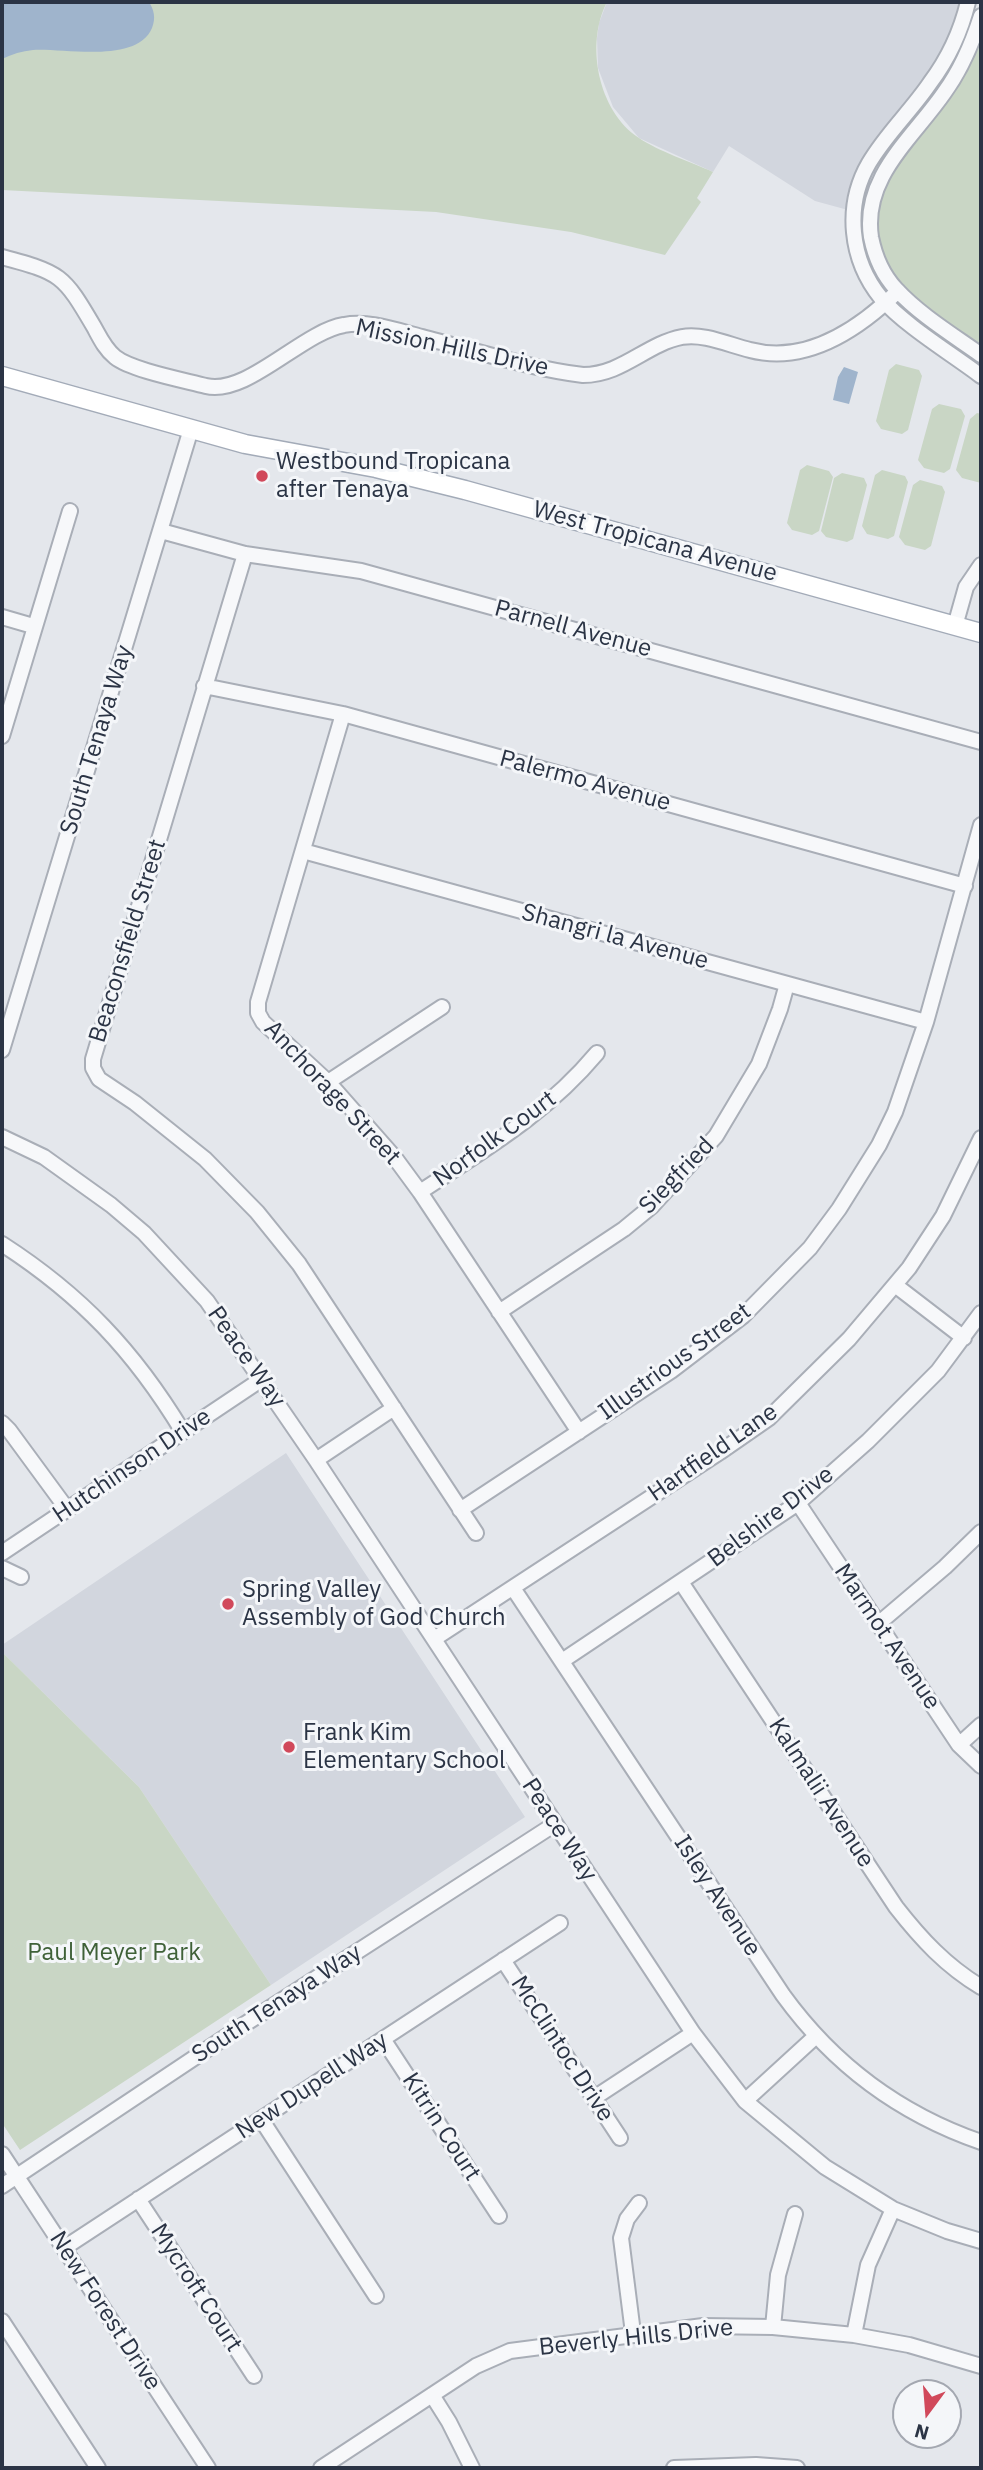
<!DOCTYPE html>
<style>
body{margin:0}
#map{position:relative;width:983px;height:2470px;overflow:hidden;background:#e4e7ec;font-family:"IBM Plex Sans",sans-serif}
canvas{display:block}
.frame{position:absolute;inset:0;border:4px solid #2b3445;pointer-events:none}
.north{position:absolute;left:892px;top:2379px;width:70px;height:70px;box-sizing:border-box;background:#f4f6f9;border:2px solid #a4a8b1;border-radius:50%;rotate:196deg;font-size:19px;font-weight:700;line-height:28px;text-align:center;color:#2b3445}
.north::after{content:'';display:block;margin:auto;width:24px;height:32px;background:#d1495b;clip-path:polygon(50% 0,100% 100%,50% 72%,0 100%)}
</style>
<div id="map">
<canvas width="983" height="2470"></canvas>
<div class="frame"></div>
<div class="north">N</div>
</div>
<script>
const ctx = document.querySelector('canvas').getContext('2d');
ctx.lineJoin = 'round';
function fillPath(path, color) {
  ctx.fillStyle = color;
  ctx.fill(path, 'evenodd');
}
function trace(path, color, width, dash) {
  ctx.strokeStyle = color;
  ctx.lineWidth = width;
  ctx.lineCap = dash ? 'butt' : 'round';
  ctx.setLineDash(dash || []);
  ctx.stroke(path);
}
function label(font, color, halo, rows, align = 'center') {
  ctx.font = font + ' "IBM Plex Sans",sans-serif';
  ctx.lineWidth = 6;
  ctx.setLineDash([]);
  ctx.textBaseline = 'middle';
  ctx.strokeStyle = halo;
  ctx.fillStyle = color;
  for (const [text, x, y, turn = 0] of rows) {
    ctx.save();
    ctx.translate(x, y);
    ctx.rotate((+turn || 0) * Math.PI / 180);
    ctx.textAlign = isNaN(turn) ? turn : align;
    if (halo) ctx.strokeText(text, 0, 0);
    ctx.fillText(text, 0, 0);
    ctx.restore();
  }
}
const built = new Path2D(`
 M 607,2 L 962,2 L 946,46 L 848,210 L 815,201 L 729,146 L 713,172 L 639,138 L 613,107 L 598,68 L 597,38 L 599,23 Z
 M 286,1453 L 525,1817 L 271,1985 L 139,1787 L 2,1652 L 2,1645 Z`);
const green = new Path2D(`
 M 2,2 L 607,2 C 585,44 598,111 639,138 C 658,151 691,162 713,172 L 697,198 L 701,202 L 665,255 L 571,232 L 436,212 L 2,190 Z
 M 981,37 L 981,348 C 957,331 919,308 901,285 C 835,206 917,144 960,81 C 969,67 975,52 981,37 Z
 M 896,364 L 919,370 L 922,376 L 908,430 L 902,434 L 881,429 L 876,421 L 889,370 Z
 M 939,404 L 961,409 L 965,416 L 950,469 L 944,473 L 924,468 L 918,460 L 932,409 Z
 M 977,413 L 981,414 L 981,483 L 962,478 L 956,470 L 970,419 Z
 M 807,465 L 829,471 L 833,477 L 819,531 L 812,535 L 792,530 L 787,523 L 800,470 Z
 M 882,470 L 905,476 L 908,482 L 894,536 L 888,539 L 867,534 L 862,526 L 875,475 Z
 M 842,473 L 864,478 L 867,485 L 853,539 L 847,542 L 826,537 L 821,531 L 834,478 Z
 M 920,480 L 942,486 L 945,492 L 931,546 L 925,550 L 905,545 L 899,537 L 913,485 Z
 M 2,1652 L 139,1787 L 271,1985 L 20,2150 L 2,2123 Z`);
const water = new Path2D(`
 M 2,2 L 149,2 C 154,10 156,18 152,28 C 137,64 64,48 33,50 C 22,51 12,54 2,59 Z
 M 844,367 L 858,372 L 849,404 L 833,400 L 838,377 Z`);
const minor = new Path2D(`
 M 968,2 C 961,31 948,59 930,83 C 911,111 886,134 869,163 C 844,206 850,260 881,298 C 904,325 952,354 981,376
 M 981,16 C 972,44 961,70 944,93 C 913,138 862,177 871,237 C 875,257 883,275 896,289 C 920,315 953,335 981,355
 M 2,257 C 61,273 63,274 94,327 C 100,338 105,349 115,357 C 131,370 183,380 206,386 C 247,396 302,332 344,325 C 369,320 398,331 422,337 C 473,350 532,369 583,375 C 622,375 646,344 682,337 C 704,333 729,345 750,350 C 807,365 859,329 898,291
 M 161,531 L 245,554 L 361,571 L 981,742
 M 245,554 L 93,1059 L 93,1068 L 99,1079 L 135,1103 L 205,1159 L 257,1212 L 299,1264 L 476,1533
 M 2,617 L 33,626
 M 955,626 L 966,587 L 981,565
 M 204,686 L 343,714 L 965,886
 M 343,714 L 258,1002 L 258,1013 L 263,1022 L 328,1082 L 395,1158 L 420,1192 L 579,1432
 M 2,736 L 70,511
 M 303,851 L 926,1022
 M 2,1050 L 191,429
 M 328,1082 L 442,1007
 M 2,1137 L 44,1157 L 111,1205 L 144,1233 L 207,1301 L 316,1460 L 693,2033 L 745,2101 L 825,2167 L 893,2209 L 947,2231 L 981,2241
 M 420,1192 C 485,1149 546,1114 597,1053
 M 2,1244 C 81,1295 134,1351 183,1432
 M 895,1285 L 964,1338
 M 499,1312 L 624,1229 L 652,1206 L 716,1136 L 759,1064 L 780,1009 L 787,984
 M 2,1423 L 9,1430 L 67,1509
 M 316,1460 L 394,1408
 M 798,1503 L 959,1745 L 981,1766
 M 460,1510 L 671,1371 L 743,1316 L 810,1248 L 839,1209 L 879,1145 L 895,1112 L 926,1022 L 981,825
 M 2,1553 L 262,1379
 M 2,1568 L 21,1577
 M 681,1582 L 896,1907 C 921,1939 946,1966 981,1987
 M 513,1588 L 783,1995 C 833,2064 900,2114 981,2142
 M 878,1624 L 945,1567 L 981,1532
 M 434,1639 L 720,1452 L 769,1418 L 849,1339 L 909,1268 L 943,1216 L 981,1138
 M 562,1661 L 798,1503 L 868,1441 L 938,1371 L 981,1313
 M 959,1745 L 981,1725
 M 503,1960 L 620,2138
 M 383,2039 L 499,2216
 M 594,2098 L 693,2033
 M 745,2101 L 816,2036
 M 261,2119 L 376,2296
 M 2,2154 L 208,2468
 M 2,2186 L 245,2024 L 555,1824
 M 138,2199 L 254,2376
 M 64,2248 L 560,1923
 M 2,2321 L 98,2468
 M 773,2327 L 778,2275 L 795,2214
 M 633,2333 L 621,2238 L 627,2219 L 639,2203
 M 854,2335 L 868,2265 L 893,2209
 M 432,2395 L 449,2422 L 472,2468
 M 321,2468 L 476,2366 L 510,2351 L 703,2326 L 773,2327 L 854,2335 L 909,2345 L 981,2366
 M 674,2468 L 756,2465 L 797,2468`);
const major = new Path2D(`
 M 2,376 L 245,444 L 376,468 L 465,490 L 981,633`);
const markers = [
 [262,476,7,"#d1495b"],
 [228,1604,7,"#d1495b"],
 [289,1747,7,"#d1495b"]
];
const streetNames = [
 ["Mission Hills Drive",452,348,12],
 ["West Tropicana Avenue",655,542,15],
 ["Parnell Avenue",573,629,15],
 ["South Tenaya Way",97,740,-73],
 ["Palermo Avenue",585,781,15],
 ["Shangri la Avenue",615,937,15],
 ["Beaconsfield Street",128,941,-73],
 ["Anchorage Street",332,1093,47],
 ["Norfolk Court",495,1139,-36],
 ["Siegfried",677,1176,-46],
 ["Peace Way",246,1357,55],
 ["Illustrious Street",675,1362,-36],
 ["Hartfield Lane",713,1453,-35],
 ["Hutchinson Drive",132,1466,-34],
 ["Belshire Drive",771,1517,-37],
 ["Marmot Avenue",887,1637,56],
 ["Kalmalii Avenue",821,1793,57],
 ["Peace Way",559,1830,57],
 ["Isley Avenue",717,1896,57],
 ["South Tenaya Way",277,2004,-33],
 ["McClintoc Drive",562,2049,57],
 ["New Dupell Way",312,2086,-33],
 ["Kitrin Court",441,2127,57],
 ["Mycroft Court",196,2288,57],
 ["New Forest Drive",105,2311,57],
 ["Beverly Hills Drive",636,2338,-6]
];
const poiNames = [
 ["Westbound Tropicana",276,462],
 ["after Tenaya",276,490],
 ["Spring Valley",242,1590],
 ["Assembly of God Church",242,1618],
 ["Frank Kim",303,1733],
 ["Elementary School",303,1761]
];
const parkNames = [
 ["Paul Meyer Park",114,1953]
];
fillPath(built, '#d2d6de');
fillPath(green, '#c9d6c5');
fillPath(water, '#9fb4cc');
trace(minor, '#a9aeb7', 18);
trace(major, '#a3abb8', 21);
trace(minor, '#f7f8fa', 14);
trace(major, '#fff', 18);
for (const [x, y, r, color] of markers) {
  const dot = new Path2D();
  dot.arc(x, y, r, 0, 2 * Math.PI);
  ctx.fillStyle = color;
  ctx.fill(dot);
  trace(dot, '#f4f6f9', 2.5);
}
label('24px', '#2b3445', '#f4f6f9', streetNames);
label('24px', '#2b3445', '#f4f6f9', poiNames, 'left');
label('24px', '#3f6138', '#f4f6f9', parkNames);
</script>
